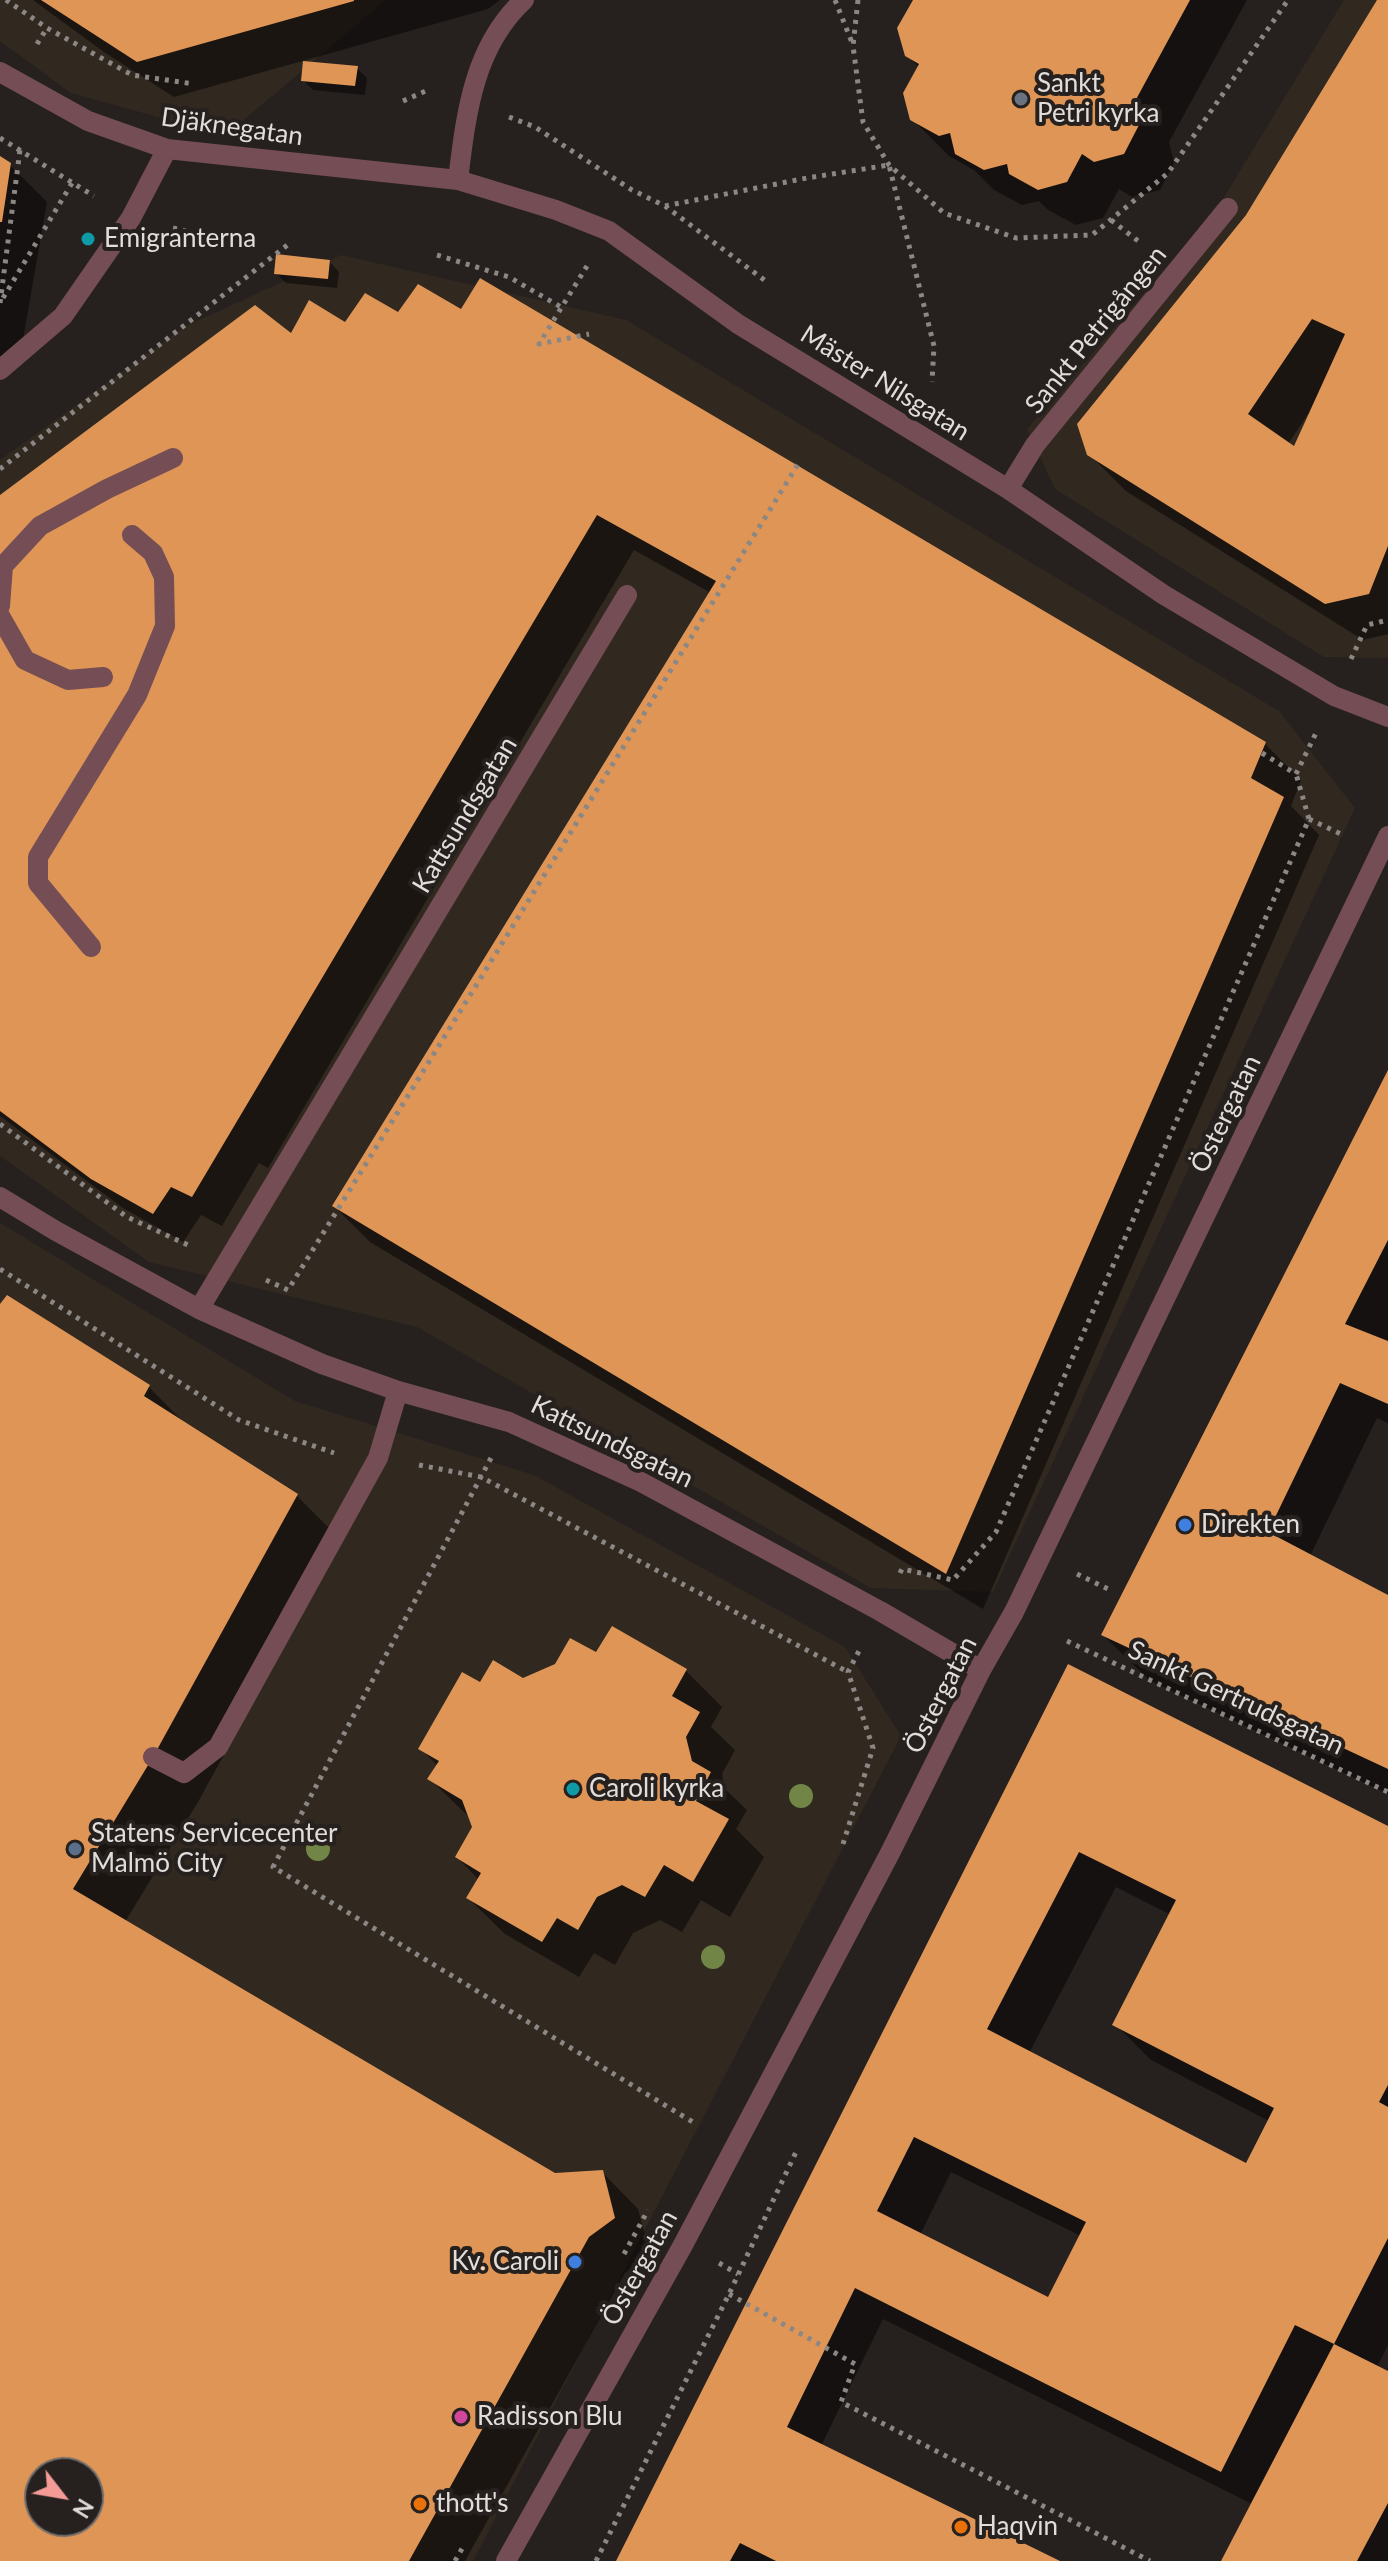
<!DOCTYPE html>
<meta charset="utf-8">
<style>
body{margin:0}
#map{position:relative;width:1388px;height:2561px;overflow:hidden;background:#26211e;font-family:Lato,sans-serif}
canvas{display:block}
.north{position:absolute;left:24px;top:2457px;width:80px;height:80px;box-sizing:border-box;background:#26211e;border:2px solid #706c6a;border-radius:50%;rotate:121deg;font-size:22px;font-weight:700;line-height:32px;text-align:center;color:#e0dddb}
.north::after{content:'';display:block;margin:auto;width:28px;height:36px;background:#f59b97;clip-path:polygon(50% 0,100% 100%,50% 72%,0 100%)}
</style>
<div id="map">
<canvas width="1388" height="2561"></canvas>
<div class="north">N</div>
</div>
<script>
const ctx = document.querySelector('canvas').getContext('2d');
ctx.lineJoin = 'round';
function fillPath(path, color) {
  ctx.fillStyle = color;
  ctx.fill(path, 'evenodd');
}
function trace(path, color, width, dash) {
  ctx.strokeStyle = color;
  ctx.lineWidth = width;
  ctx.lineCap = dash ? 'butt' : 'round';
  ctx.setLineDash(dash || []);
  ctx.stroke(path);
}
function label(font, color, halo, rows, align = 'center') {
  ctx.font = font + ' Lato,sans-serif';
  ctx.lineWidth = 8;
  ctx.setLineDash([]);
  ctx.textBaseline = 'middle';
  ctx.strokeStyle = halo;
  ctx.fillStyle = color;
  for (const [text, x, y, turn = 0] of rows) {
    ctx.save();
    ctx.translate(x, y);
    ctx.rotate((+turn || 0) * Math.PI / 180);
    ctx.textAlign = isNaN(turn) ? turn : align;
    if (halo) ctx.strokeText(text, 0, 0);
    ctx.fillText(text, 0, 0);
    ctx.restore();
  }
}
const built = new Path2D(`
 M 0,0 L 386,0 L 239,124 L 206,131 L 186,128 L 154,116 L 71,93 L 0,41 Z
 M 1344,0 L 1388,0 L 1388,658 L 1324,657 L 1055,489 L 1027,429 L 1218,207 Z
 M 341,255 L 626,320 L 1279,711 L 1355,808 L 993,1592 L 871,1588 L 417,1327 L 149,1262 L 0,1156 L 0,460 L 184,327 Z
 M 0,1223 L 295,1401 L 534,1475 L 845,1647 L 901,1736 L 473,2561 L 0,2561 ZM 40,2473 L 88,2473 L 88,2521 L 40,2521 Z`);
const shadow = new Path2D(`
 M 33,0 L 500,0 L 488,9 L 174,97 L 104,52 Z
 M 918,0 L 1247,0 L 1169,142 L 1174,163 L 1160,190 L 1132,197 L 1119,189 L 1103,218 L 1076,225 L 1048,210 L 1039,201 L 1022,205 L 994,190 L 974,170 L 949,156 L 912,119 L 919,67 L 906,55 Z
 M 1379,0 L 1388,0 L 1388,634 L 1363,640 L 1126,491 L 1089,454 L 1248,216 ZM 1308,414 L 1310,415 L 1295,449 L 1288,444 Z
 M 357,68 L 367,78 L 365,95 L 313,90 L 303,80 Z
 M 0,159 L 10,165 L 47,202 L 22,345 L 0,363 Z
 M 329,261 L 339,272 L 337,288 L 286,283 L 276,273 Z
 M 398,314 L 1265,744 L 1301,780 L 1291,806 L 1319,835 L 983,1609 L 370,1242 L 334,1206 L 711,593 L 634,550 L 268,1168 L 259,1163 L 222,1226 L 201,1215 L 183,1242 L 123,1208 L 0,1116 L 0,497 L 291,336 Z
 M 1388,1074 L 1388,1423 L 1377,1418 L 1310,1556 L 1388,1597 L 1388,1794 L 1149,1680 L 1103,1635 Z
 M 0,1306 L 149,1387 L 188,1427 L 297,1496 L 342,1541 L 198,1802 L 125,1922 L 555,2175 L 602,2172 L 638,2209 L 650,2254 L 625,2273 L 465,2561 L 0,2561 ZM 40,2473 L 88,2473 L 88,2521 L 40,2521 Z
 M 612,1628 L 686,1671 L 722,1707 L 711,1727 L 735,1750 L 722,1774 L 725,1789 L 747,1810 L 736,1829 L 764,1857 L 730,1917 L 701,1900 L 682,1932 L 660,1920 L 633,1933 L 615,1965 L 594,1953 L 579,1977 L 505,1934 L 468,1898 L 479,1880 L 457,1857 L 474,1827 L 470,1818 L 430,1779 L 438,1766 L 421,1749 L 481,1684 L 523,1680 L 596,1655 Z
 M 1069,1667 L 1388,1829 L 1388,2345 L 1377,2367 L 1388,2373 L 1388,2561 L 1223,2561 L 1252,2504 L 883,2319 L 821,2446 L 1056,2561 L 618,2561 ZM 1116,1887 L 1171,1915 L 1115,2024 L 1151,2060 L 1269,2121 L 1246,2166 L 1029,2053 ZM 951,2172 L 1081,2236 L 1049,2300 L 920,2235 Z`);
const building = new Path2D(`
 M 41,0 L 354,0 L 354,1 L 137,62 Z
 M 913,0 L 1190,0 L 1133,105 L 1139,125 L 1124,154 L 1094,162 L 1082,154 L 1067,182 L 1038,190 L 1009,174 L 1007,164 L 984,170 L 955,154 L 950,133 L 939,136 L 910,120 L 903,93 L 919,64 L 905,56 L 897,28 Z
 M 1377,0 L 1388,0 L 1388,546 L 1369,594 L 1325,604 L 1087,455 L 1077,424 L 1246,215 ZM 1312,319 L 1345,334 L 1294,446 L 1248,414 Z
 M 303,61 L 358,66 L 355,86 L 301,81 Z
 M 0,156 L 11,163 L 2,222 L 0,222 Z
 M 276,254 L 330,260 L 328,279 L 274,274 Z
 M 480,278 L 1266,742 L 1251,778 L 1284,797 L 946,1574 L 332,1206 L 716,581 L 597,515 L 192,1197 L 171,1187 L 153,1214 L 91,1179 L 0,1111 L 0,495 L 255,305 L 291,333 L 309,300 L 345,322 L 365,293 L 398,312 L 418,284 L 461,309 Z
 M 1388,1070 L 1388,1240 L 1345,1324 L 1388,1341 L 1388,1404 L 1340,1383 L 1268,1532 L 1388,1595 L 1388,1769 L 1101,1635 Z
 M 7,1295 L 150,1385 L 144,1396 L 298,1494 L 153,1757 L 73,1889 L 555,2173 L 603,2170 L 615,2218 L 589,2237 L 409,2561 L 0,2561 L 0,1304 ZM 40,2473 L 88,2473 L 88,2521 L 40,2521 Z
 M 612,1626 L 687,1669 L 672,1696 L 700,1712 L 686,1737 L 692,1761 L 711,1772 L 696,1801 L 729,1819 L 693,1882 L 664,1865 L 645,1897 L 622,1885 L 597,1897 L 578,1930 L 557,1918 L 542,1942 L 466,1898 L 481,1873 L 455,1857 L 472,1827 L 462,1800 L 427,1779 L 439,1761 L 418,1749 L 462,1672 L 480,1682 L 493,1660 L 523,1678 L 555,1664 L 570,1638 L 596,1652 Z
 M 1068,1664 L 1388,1826 L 1388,2085 L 1379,2102 L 1388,2107 L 1388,2238 L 1334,2344 L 1295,2325 L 1221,2472 L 855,2288 L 787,2427 L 1060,2561 L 776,2561 L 740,2543 L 730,2561 L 616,2561 ZM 1079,1852 L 1176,1900 L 1112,2025 L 1274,2108 L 1246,2163 L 987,2029 ZM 914,2137 L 1086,2222 L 1048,2297 L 877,2211 Z
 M 1334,2344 L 1388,2371 L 1388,2503 L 1357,2561 L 1221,2561 Z`);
const path = new Path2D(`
 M 6,0 L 47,28 L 132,75 L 194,84
 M 835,0 L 853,45
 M 858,0 L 853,46 L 863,122 L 889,165 L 944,213 L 1016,238 L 1092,235 L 1168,173 L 1288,0
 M 37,44 L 47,28
 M 403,101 L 428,90
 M 509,117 L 535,127 L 632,190 L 665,206 L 767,282
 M 0,138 L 94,196
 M 665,206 L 807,178 L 889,165 L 934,346 L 932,382
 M 1111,220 L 1142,244
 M 173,228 L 210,237
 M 437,255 L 509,277 L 561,307
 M 587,266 L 539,344 L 589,334
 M 3,298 L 72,183
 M 0,303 L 20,150
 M 0,469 L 290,243
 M 1351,659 L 1367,625 L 1388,620
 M 1262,753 L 1296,774 L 1316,733
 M 1309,819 L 1341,834
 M 0,1124 L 127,1217 L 188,1245
 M 0,1269 L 239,1420 L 334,1453
 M 266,1280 L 288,1290 L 800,461
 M 491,1458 L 273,1867 L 696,2124
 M 419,1465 L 481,1477 L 848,1672
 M 900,1573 L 902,1569 L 953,1580 L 996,1532 L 1309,819 L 1296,774
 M 1077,1574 L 1108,1589
 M 1067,1641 L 1388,1792
 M 843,1844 L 873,1748 L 848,1672 L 860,1649
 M 624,2254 L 648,2210
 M 719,2263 L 738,2274
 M 729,2294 L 855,2364 L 841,2402 L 1150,2561
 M 455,2561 L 463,2547
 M 596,2561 L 729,2294 L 796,2152`);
const minor = new Path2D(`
 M 0,72 L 88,121 L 167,149 L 458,180 L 556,210 L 609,231 L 738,324 L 1008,489 L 1164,595 L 1334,696 L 1388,717
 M 458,180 C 466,115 473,47 524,0
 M 0,370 L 63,316 L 131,218 L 167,149
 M 1008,489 L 1035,445 L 1228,208
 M 0,606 L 3,566 L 40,526 L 107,489 L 173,458
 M 0,616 L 25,660 L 68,680 L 103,677
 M 91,947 L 38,883 L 38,857 L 137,695 L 165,626 L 164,577 L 153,553 L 132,535
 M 0,1197 L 56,1231 L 199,1309 L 322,1364 L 398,1391 L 509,1422 L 641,1482 L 880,1611 L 981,1670
 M 199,1309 L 627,595
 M 153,1757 L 184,1773 L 218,1747 L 378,1458 L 398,1391
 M 506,2561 L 683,2245 L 890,1853 L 981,1670 L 1014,1612 L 1388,836`);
const trees = [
 [801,1796],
 [318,1849],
 [713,1957]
];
const markers = [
 [1021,99,8,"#6b7280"],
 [88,239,8,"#0f9aa8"],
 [1185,1525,8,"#3f7fe0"],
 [573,1789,8,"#0f9aa8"],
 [75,1849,8,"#5c6f8a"],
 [575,2262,8,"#3f7fe0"],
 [461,2417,8,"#d1479c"],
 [420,2504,8,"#e8710a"],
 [961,2527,8,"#e8710a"]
];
const poiNames = [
 ["Sankt",1037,84],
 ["Petri kyrka",1037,114],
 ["Emigranterna",104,239],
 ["Direkten",1201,1525],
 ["Caroli kyrka",589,1789],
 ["Statens Servicecenter",91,1834],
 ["Malmö City",91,1864],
 ["Kv. Caroli",559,2262,"right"],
 ["Radisson Blu",477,2417],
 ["thott's",436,2504],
 ["Haqvin",977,2527]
];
const streetNames = [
 ["Djäknegatan",232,127,8],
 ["Sankt Petrigången",1096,330,-51],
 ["Mäster Nilsgatan",885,383,32],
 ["Kattsundsgatan",465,815,-59],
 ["Östergatan",1226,1114,-64],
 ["Kattsundsgatan",612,1442,26],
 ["Östergatan",941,1695,-63],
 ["Sankt Gertrudsgatan",1236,1698,25],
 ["Östergatan",640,2268,-61]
];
fillPath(built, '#312820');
fillPath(shadow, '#0007');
fillPath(building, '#df9556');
trace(path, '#8a8784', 5, [4, 6]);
trace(minor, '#754e55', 20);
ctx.fillStyle = '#708546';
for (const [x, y] of trees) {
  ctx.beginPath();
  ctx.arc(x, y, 12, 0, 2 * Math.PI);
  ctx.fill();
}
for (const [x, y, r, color] of markers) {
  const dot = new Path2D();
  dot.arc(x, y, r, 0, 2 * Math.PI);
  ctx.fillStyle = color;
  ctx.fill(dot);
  trace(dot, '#26211e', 3);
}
label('26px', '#e0dddb', '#26211e', poiNames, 'left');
label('26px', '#e0dddb', '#26211e', streetNames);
</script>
